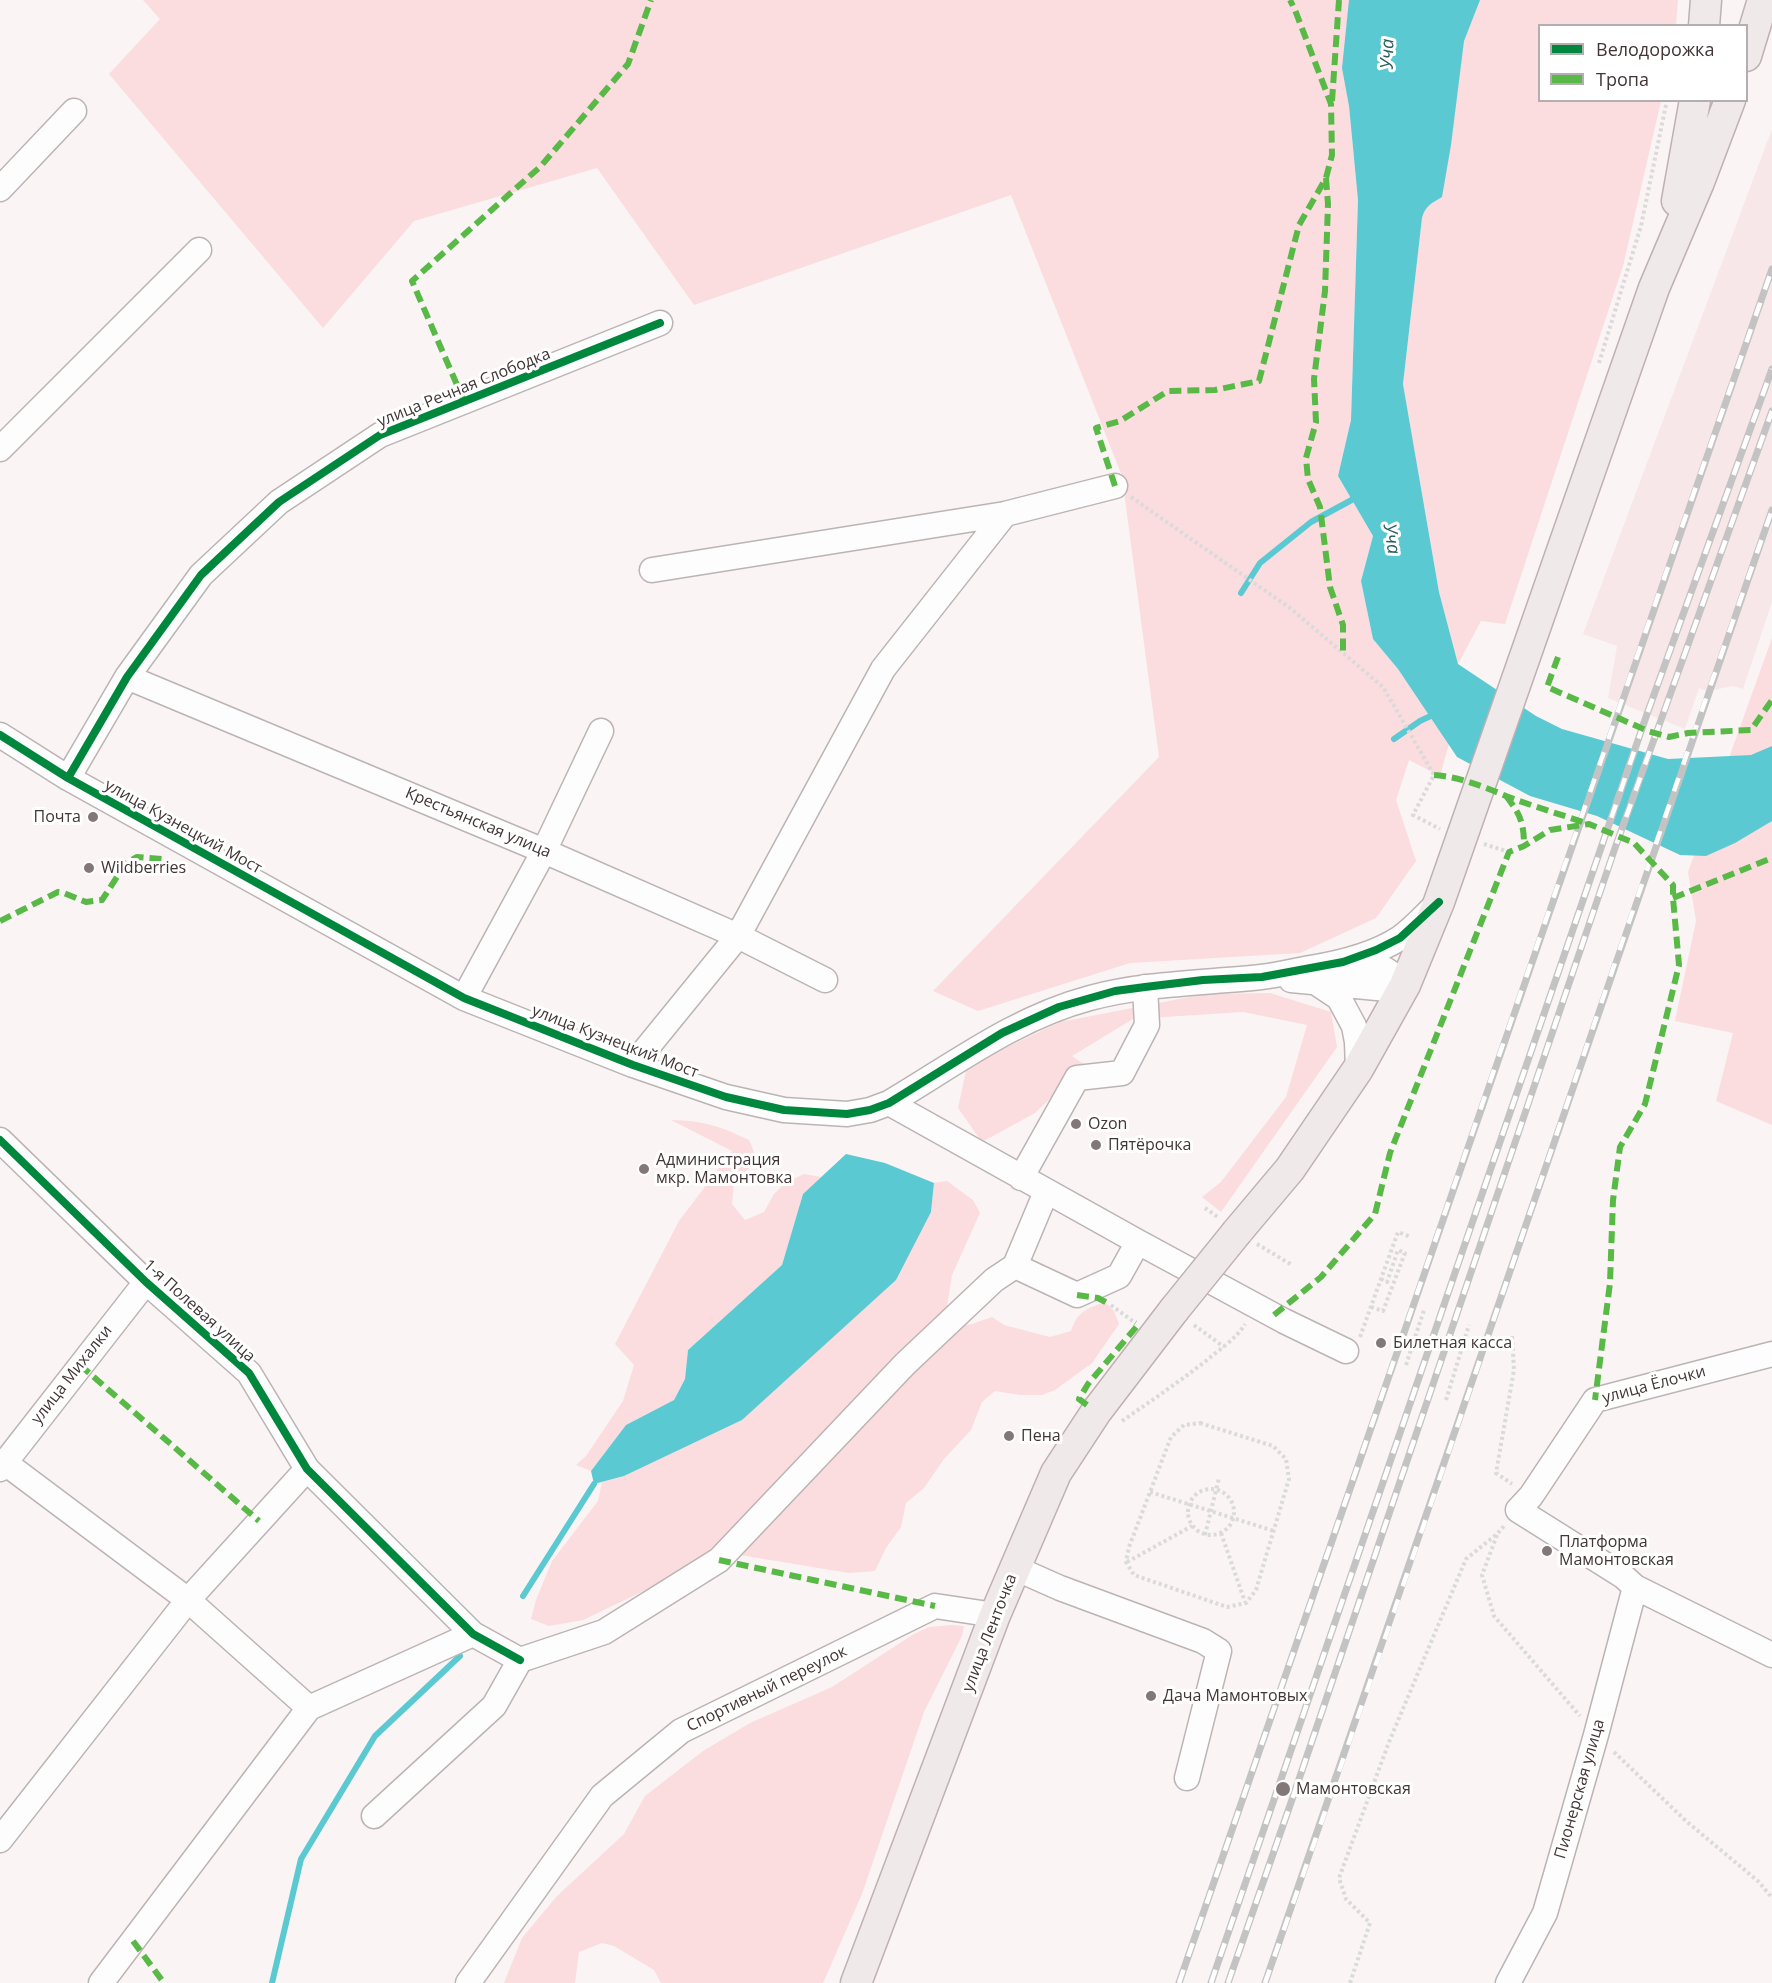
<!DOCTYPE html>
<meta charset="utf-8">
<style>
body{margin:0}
#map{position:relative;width:1772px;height:1983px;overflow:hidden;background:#faf4f4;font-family:"Open Sans",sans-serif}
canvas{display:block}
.legend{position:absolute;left:1538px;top:24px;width:210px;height:78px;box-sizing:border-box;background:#fff;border:2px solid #b3aeaf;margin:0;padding:8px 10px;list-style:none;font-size:18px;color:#423536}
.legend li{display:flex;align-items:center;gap:12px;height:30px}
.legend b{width:30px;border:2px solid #b3aeaf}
</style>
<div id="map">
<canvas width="1772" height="1983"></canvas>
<ul class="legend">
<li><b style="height:8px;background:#00873e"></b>Велодорожка</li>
<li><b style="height:8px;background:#58b947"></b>Тропа</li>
</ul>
</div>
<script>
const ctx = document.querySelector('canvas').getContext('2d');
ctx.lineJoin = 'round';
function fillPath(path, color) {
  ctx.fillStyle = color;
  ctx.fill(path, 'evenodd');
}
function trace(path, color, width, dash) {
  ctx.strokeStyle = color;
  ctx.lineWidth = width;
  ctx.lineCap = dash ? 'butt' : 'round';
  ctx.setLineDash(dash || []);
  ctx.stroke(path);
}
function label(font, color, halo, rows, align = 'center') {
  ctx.font = font + ' "Open Sans",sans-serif';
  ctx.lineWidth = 6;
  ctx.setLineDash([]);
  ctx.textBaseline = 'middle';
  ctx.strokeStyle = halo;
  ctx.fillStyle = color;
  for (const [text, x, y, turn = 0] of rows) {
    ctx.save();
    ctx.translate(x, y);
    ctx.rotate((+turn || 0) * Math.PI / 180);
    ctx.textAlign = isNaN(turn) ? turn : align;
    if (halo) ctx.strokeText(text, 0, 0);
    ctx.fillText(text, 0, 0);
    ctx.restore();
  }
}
const built = new Path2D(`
 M 1772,129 L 1772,602 L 1743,689 L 1733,686 L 1708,691 L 1699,688 L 1685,729 L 1608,698 L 1617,646 L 1583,634 Z`);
const green = new Path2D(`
 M 143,0 L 1678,0 L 1676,25 L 1540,26 L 1540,100 L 1661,101 L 1623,266 L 1505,624 L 1481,621 L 1458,664 L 1439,592 L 1403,384 L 1422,218 C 1425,206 1432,203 1442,197 L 1349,107 L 1358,200 L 1351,420 L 1338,476 L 1373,536 L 1361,581 L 1373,639 L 1398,669 L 1449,744 L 1440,776 L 1409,760 L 1396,800 L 1416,861 L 1376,918 L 1300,953 L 1130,963 L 978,1011 L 933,991 L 1159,757 L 1122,476 L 1011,195 L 694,305 L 597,168 L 414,221 L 323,328 L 109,74 L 160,19 Z
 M 1772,638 L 1772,1125 L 1716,1101 L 1733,1033 L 1675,1021 L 1696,921 L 1688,872 Z
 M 1270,993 L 1331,1012 L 1337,1047 L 1221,1212 L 1202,1197 L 1221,1182 L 1286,1097 L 1307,1025 L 1243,1012 L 1133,1019 L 1072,1056 L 1085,1065 L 1035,1113 L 982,1142 L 958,1108 L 967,1066 L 1060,1022 L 1205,994 Z
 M 671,1120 C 705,1121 719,1126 749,1140 C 761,1165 752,1165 734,1181 L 732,1204 L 745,1220 L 764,1212 L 774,1194 L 785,1183 L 804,1174 L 821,1177 L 803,1194 L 782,1265 L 688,1350 L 685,1379 L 674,1400 L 626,1425 L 591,1471 L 576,1465 L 586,1456 L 623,1401 L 634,1365 L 615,1344 L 679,1221 L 732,1151 Z
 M 947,1181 L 973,1200 L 980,1213 L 952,1275 L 946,1313 L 952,1327 L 972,1324 L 992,1317 L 1004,1325 L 1050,1337 L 1071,1331 C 1078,1311 1086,1309 1105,1302 L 1114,1311 L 1119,1324 L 1092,1363 L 1055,1390 L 1042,1395 L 1020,1395 L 995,1391 L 982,1402 L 971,1430 L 944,1459 L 924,1488 L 906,1503 L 901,1527 L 886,1548 L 875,1571 L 849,1573 L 740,1555 L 673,1577 L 583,1620 L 549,1626 L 531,1619 L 536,1600 L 552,1561 L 598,1501 L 602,1482 L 624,1476 L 742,1420 L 931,1212 L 934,1183 Z
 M 952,1625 L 964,1626 L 962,1636 L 924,1712 L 862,1894 L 823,1983 L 661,1983 L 654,1970 L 614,1946 L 602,1943 L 579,1952 L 575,1983 L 504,1983 L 522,1938 L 557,1896 L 624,1834 L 645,1796 L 703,1751 L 750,1723 L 832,1687 L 914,1634 L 929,1627 Z`);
const water = new Path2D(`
 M 1349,0 L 1480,0 L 1464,41 L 1451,145 L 1442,197 C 1432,203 1425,206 1422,218 L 1403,384 L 1439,592 L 1458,664 L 1536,716 L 1562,729 L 1668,759 L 1751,755 L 1772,746 L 1772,821 L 1735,843 L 1706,856 L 1680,855 L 1597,816 L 1530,796 L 1457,757 L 1398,669 L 1373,639 L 1361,581 L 1373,536 L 1338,476 L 1351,420 L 1358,200 L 1349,106 L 1342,68 Z
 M 846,1154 L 885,1163 L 934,1183 L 931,1212 L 896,1280 L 742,1420 L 624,1476 L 594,1484 L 591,1471 L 626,1425 L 674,1400 L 685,1379 L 688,1350 L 782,1265 L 803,1194 Z`);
const stream = new Path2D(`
 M 1241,593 L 1260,563 L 1311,522 L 1359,496
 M 1394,739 L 1420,721 L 1437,713
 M 523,1596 L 594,1484
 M 272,1983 L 301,1859 L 375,1736 L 460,1656`);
const path = new Path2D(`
 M 1599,363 L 1641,226 L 1667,100
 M 1131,497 L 1290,608 L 1383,687 L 1434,775 L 1413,815 L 1440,829
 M 1484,844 L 1509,852
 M 1205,1208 L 1219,1218
 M 1257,1244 L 1292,1265
 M 1111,1305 L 1134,1322
 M 1371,1307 L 1383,1311 L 1405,1253 L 1398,1250 L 1387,1282 L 1381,1279
 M 1194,1325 L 1224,1347
 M 1512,1336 L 1514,1370 L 1496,1473 L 1512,1484
 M 1360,1337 L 1398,1232 L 1411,1237
 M 1406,1365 L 1424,1310
 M 1446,1400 L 1469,1325
 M 1122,1421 C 1151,1401 1179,1382 1207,1360 C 1220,1349 1236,1339 1245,1324
 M 1200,1423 L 1273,1446 L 1286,1459 L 1289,1479 L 1256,1590 L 1246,1603 L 1227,1607 L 1134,1575 L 1126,1562 L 1129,1547 L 1171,1437 L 1184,1425 Z
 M1188 1512a23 23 0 1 1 46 0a23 23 0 1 1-46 0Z
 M 1150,1492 L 1274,1531
 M 1221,1533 L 1245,1602
 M 1205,1535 L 1219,1478
 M 1497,1535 L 1482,1575 L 1494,1616 L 1580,1716
 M 1127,1562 L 1192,1526
 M 1614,1752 L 1686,1821 L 1759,1882 L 1772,1898
 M 1350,1983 L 1370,1923 L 1346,1899 L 1339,1878 L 1389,1742 L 1466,1559 L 1497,1534 L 1505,1525`);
const minor = new Path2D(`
 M 0,189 L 74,111
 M 0,449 L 199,250
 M 652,570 L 1005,514 L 1115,486
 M 127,677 L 544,851 L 738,936 L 825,980
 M 0,735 L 68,778 L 464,998 L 633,1065 L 726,1097 L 784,1110 L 847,1114 L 870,1110 L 889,1103 C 955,1064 1015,1018 1090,998 C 1146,983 1204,983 1261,977 C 1278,975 1294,971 1310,968 C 1341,963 1374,955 1400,938 C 1414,928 1425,915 1437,904
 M 68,778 L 127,677 L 201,575 L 279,502 L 380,435 L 660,323
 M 1349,962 C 1376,963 1385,966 1405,985
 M 1291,980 L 1388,989 L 1405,985
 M 1315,982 L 1339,998 L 1354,1026 L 1357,1042 L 1358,1069
 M 464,998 L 544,851 L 601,731
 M 633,1065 L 738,936 L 883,669 L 1005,514
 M 889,1103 L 1138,1242 L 1284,1321 L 1346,1351
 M 0,1140 L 146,1282 L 249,1373 L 307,1469 L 473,1634 L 520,1660
 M 1021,1178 L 1077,1078 L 1122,1073 L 1147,1025 L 1145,987
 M 1046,1192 L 1015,1266 L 1077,1295 L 1119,1276 L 1138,1242
 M 1772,1354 L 1595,1400 L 1531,1496 L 1518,1510 L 1623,1576 L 1635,1587 L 1772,1655
 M 4,1462 L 188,1600 L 307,1469
 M 0,1469 L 146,1282
 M 1015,1568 L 1060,1588 L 1203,1641 L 1219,1651 L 1187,1778
 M 374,1816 L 494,1706 L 520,1660 L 604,1632 L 719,1560 L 905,1364 L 994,1280 L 1015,1266
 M 0,1840 L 188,1600 L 309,1708
 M 101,1983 L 309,1708 L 473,1634
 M 468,1983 L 602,1796 L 681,1731 L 935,1606 L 995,1615
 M 1508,1983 L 1545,1913 L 1596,1735 L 1635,1587`);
const major = new Path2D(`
 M 1704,26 L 1706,0
 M 1746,56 L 1763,0
 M 1677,201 L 1695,100
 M 1237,1232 L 1290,1169 L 1358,1069 L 1405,985 L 1439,902 L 1654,288 L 1699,182 L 1730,100
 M 856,1983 L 995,1615 L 1056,1473 L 1096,1412 L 1174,1310`);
const rail = new Path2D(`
 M 1179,1983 C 1377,1412 1572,840 1772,269
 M 1211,1983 L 1647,714 L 1772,369
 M 1228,1983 L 1295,1791 L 1615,848 L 1772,411
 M 1265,1983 C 1438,1493 1599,1000 1772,510`);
const majorBridge = new Path2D(`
 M 1174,1310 L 1237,1232`);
const quiet = new Path2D(`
 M 1332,101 L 1339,0
 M 1326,178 L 1328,204 L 1325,291 L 1314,379 L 1316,422 L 1306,458 L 1308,479 L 1320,507 L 1330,587 L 1343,625 L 1343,653
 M 464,401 L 412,281 L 541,166 L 628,64 L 651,0
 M 1115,486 L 1096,428 L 1120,421 L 1168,391 L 1215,390 L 1259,381 L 1299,225 L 1326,178 L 1332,155 L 1331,104 L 1295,10 L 1290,0
 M 1558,657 L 1547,687 L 1648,731 L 1669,737 L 1688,733 L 1751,730 L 1772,700
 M 1434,775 C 1460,777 1482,786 1506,796 C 1532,806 1559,814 1586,823
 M 1506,796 C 1520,814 1524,822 1524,846
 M 1673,898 L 1772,858
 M 0,921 L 58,892 L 64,893 L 86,902 L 102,900 L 126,863 L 137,857 L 162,859
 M 1077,1295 L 1098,1298 L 1111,1305
 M 1274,1315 L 1321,1277 L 1375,1214 L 1390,1153 L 1509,852 L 1524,846 L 1550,830 L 1589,824 L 1634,843 L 1673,885 L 1673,898 L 1679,965 L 1645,1104 L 1620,1147 L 1613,1200 L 1610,1283 L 1595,1400
 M 80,1365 L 259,1521
 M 1087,1405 L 1079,1399 L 1088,1384 L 1138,1325 L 1135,1323
 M 719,1560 L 935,1606
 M 133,1941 L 164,1983`);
const cycleway = new Path2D(`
 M 0,735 L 68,778 L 464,998 L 633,1065 L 726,1097 L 784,1110 L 847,1114 L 870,1110 L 889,1103 L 1002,1033 L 1059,1007 L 1115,991 L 1145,987 L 1203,980 L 1262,977 L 1343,962 L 1376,950 L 1400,938 L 1439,902
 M 68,778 L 127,677 L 201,575 L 279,502 L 380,435 L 660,323
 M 0,1140 L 146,1282 L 249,1373 L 307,1469 L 473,1634 L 520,1660`);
const markers = [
 [93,817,6,"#827878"],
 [89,868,6,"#827878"],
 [1076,1124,6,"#827878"],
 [1096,1145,6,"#827878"],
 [644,1169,6,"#827878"],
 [1381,1343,6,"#827878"],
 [1009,1436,6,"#827878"],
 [1547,1551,6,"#827878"],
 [1151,1696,6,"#827878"],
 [1283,1789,8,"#827878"]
];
const streetNames = [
 ["улица Речная Слободка",464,388,-22],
 ["Крестьянская улица",478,823,23],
 ["улица Кузнецкий Мост",183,827,29],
 ["улица Кузнецкий Мост",615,1042,21],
 ["1-я Полевая улица",199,1311,42],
 ["улица Михалки",72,1375,-52],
 ["улица Ёлочки",1654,1385,-15],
 ["улица Ленточка",990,1633,-69],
 ["Спортивный переулок",767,1689,-26],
 ["Пионерская улица",1580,1789,-74]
];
const poiNames = [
 ["Почта",81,817,"right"],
 ["Wildberries",101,868],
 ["Ozon",1088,1124],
 ["Пятёрочка",1108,1145],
 ["Администрация",656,1160],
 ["мкр. Мамонтовка",656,1178],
 ["Билетная касса",1393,1343],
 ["Пена",1021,1436],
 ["Платформа",1559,1542],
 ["Мамонтовская",1559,1560],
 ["Дача Мамонтовых",1163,1696],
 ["Мамонтовская",1296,1789]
];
const waterNames = [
 ["Уча",1388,54,-89],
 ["Уча",1391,539,81]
];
fillPath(built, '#f8e7e8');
fillPath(green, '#fbdcdf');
fillPath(water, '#5bc9d2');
trace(stream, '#5bc9d2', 6);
trace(minor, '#bcb4b4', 27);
trace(major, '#bfb0b2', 33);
trace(path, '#dbdada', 4, [3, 3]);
trace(minor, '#fefdfd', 24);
trace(major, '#f0e9ea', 30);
trace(rail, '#c4c3c3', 7);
trace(rail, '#fff', 4.5, [14]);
trace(majorBridge, '#bfb0b2', 33, []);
trace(majorBridge, '#f0e9ea', 30);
trace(quiet, '#58b947', 6, [12, 6]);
trace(cycleway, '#00873e', 8);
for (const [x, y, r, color] of markers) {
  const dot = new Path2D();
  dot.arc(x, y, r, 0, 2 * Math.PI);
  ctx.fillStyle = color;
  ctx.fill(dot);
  trace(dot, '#fff', 2);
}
label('16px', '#423536', '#fff', streetNames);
label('16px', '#423536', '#fff', poiNames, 'left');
label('italic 18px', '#245c62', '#fff', waterNames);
</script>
